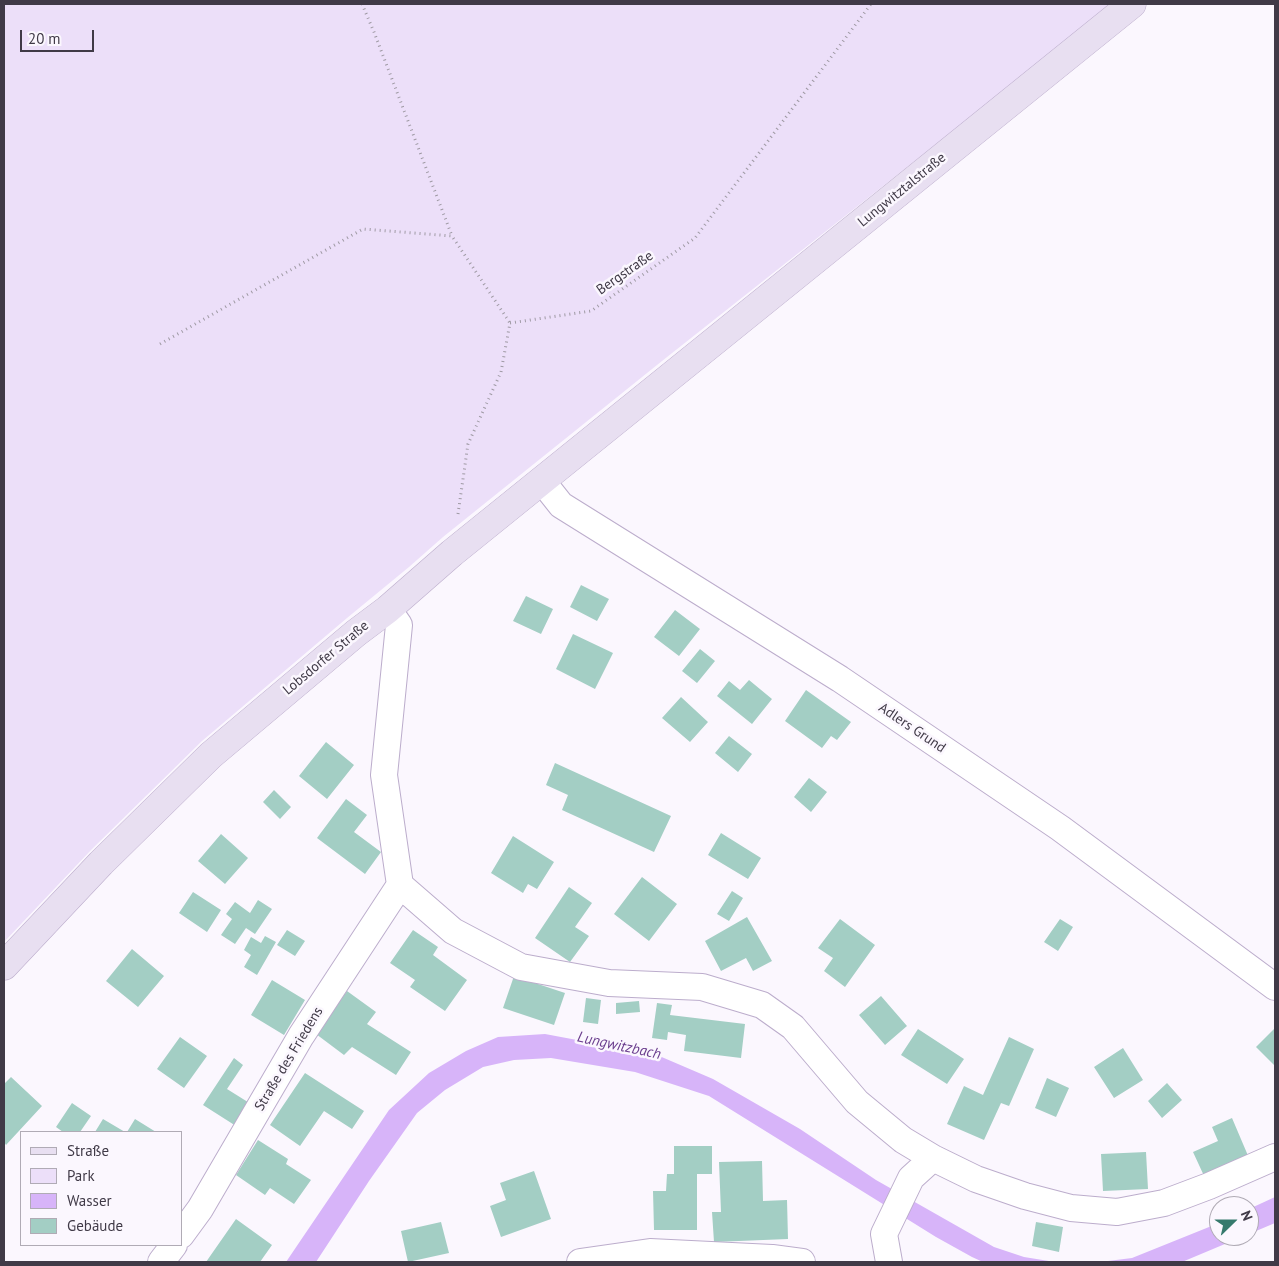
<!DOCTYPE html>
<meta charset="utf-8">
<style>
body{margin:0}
#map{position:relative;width:1279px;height:1266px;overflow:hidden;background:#fbf7fe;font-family:"PT Sans",sans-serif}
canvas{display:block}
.frame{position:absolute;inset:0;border:5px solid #403a47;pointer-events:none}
.legend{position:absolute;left:20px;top:1131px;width:162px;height:115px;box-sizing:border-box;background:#fbf7fe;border:1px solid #b0abb5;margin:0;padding:6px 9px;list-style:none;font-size:15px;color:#403a47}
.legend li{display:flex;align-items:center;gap:10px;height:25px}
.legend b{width:25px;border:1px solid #b0abb5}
.north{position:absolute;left:1209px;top:1196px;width:50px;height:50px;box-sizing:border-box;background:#fbf7fe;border:1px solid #b0abb5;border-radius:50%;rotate:68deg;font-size:14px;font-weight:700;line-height:20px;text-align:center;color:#403a47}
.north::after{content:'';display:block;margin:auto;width:18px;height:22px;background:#367a6d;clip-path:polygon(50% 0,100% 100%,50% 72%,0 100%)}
.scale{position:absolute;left:20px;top:30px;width:74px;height:22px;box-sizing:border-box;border:2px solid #403a47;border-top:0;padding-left:6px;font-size:15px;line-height:18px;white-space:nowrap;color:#403a47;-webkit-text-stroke:4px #fbf7fe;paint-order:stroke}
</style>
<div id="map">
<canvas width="1279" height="1266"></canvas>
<div class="frame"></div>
<ul class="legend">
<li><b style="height:6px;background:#e8dff1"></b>Straße</li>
<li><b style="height:14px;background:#ecdff9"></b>Park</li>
<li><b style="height:14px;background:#d7b4f9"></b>Wasser</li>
<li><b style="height:14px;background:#a3cec4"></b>Gebäude</li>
</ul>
<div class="north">N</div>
<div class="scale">20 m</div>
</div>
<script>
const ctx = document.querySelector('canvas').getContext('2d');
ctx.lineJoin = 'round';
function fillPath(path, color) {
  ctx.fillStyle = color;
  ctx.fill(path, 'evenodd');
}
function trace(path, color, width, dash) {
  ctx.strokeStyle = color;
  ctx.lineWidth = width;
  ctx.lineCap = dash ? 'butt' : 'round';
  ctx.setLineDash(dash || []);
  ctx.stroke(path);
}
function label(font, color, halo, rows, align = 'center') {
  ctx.font = font + ' "PT Sans",sans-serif';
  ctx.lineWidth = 5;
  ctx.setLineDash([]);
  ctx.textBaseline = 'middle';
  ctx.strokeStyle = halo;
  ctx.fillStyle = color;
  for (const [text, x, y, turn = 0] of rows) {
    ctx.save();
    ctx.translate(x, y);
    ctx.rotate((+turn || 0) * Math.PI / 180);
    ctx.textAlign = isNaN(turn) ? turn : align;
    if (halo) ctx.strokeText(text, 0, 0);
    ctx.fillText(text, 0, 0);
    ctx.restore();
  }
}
const green = new Path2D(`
 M 4,4 L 1113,4 L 662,361 L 443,537 L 409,567 L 347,618 L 202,741 L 92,849 L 4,942 Z`);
const water = new Path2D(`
 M 545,1034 L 657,1055 L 713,1079 L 800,1129 L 876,1180 L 994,1247 L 1024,1257 L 1055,1262 L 983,1262 L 972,1257 L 936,1237 L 709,1096 L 635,1072 L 551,1058 L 514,1060 L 483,1067 L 445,1090 L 417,1113 L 369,1181 L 316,1262 L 286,1262 L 389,1110 L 429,1073 L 466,1051 L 498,1037 Z
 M 1275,1197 L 1275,1223 L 1249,1234 L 1249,1209 Z
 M 1219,1223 L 1219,1236 L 1244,1236 L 1182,1262 L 1100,1262 L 1132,1258 Z`);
const building = new Path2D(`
 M 581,585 L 609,599 L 597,621 L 570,607 Z
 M 526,596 L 553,609 L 541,634 L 513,621 Z
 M 675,610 L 700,629 L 679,656 L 654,637 Z
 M 573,634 L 613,653 L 595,689 L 556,669 Z
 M 700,649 L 715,661 L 697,683 L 682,671 Z
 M 749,680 L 772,699 L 752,724 L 717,696 L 729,681 L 740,690 Z
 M 806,690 L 851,722 L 837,740 L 831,736 L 822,748 L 785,721 Z
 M 681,697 L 708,722 L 690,742 L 662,718 Z
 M 729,736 L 752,754 L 738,772 L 715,753 Z
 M 326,742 L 354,765 L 327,799 L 299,776 Z
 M 555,763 L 671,816 L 654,852 L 562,810 L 568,795 L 546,785 Z
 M 809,778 L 827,792 L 811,812 L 794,797 Z
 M 274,790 L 291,807 L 280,819 L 263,802 Z
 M 346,799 L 367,815 L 354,832 L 381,852 L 365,874 L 317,838 Z
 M 721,833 L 761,858 L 748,879 L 708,855 Z
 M 221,834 L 248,858 L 225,884 L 198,861 Z
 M 513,836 L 554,862 L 537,889 L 528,884 L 523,893 L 491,873 Z
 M 642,877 L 677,904 L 649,941 L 614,914 Z
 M 569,887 L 592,903 L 575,927 L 589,936 L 570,962 L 535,938 Z
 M 732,891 L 743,898 L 729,921 L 717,914 Z
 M 193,892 L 221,910 L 207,932 L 179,913 Z
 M 258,900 L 272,909 L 255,934 L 246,928 L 235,944 L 221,935 L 232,919 L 226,914 L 235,902 L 250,913 Z
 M 747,917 L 772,961 L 753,971 L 746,958 L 721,971 L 705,941 Z
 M 840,919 L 875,945 L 845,987 L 824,971 L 833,958 L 818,948 Z
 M 1060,919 L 1073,927 L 1058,951 L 1044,942 Z
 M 287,930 L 305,941 L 295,956 L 277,945 Z
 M 413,930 L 438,947 L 433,955 L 467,980 L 445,1011 L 410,987 L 415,980 L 390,963 Z
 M 265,936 L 276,942 L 257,975 L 244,967 L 251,955 L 244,950 L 251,937 L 261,943 Z
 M 132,949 L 164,976 L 138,1007 L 106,981 Z
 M 514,976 L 565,993 L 554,1025 L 503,1008 Z
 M 272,980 L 305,1000 L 284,1035 L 251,1015 Z
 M 347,991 L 376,1012 L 367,1024 L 411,1052 L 396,1075 L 352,1047 L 344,1055 L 316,1034 Z
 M 881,996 L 907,1026 L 885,1045 L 859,1015 Z
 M 586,998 L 601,1000 L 598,1024 L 583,1022 Z
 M 639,1001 L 640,1012 L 616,1014 L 616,1003 Z
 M 657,1003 L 672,1005 L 670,1015 L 745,1024 L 741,1058 L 684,1051 L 686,1035 L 668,1032 L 667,1040 L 652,1038 Z
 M 1275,1028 L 1275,1066 L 1256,1047 Z
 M 918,1029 L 964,1059 L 947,1084 L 901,1055 Z
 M 180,1037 L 207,1056 L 184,1088 L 157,1069 Z
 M 1009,1037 L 1034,1049 L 1009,1106 L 1001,1103 L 984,1140 L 947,1124 L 964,1086 L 983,1095 Z
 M 1123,1048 L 1143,1080 L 1114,1098 L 1094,1067 Z
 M 234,1058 L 243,1065 L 227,1089 L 251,1104 L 236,1126 L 203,1105 Z
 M 305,1073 L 364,1111 L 352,1129 L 324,1111 L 300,1146 L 270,1125 Z
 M 11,1077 L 42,1106 L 6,1145 L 4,1142 L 4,1084 Z
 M 1047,1078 L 1069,1088 L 1056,1117 L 1035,1108 Z
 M 1167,1083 L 1182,1100 L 1162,1118 L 1148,1101 Z
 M 72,1103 L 91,1116 L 80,1132 L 63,1132 L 56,1127 Z
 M 1232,1118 L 1249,1158 L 1205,1178 L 1193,1152 L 1218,1141 L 1212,1127 Z
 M 103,1119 L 125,1132 L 95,1132 Z
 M 135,1119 L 156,1132 L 127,1132 Z
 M 258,1140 L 288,1159 L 286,1164 L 311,1180 L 294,1204 L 270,1188 L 265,1195 L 236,1175 Z
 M 674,1146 L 712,1146 L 712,1174 L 697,1174 L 697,1230 L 654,1230 L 653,1191 L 666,1191 L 667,1174 L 674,1174 Z
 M 1146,1152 L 1148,1189 L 1103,1191 L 1101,1154 Z
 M 762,1161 L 763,1201 L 787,1200 L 788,1239 L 714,1242 L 712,1212 L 721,1212 L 719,1162 Z
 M 534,1171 L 551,1219 L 501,1237 L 490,1206 L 506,1200 L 500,1183 Z
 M 236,1219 L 272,1245 L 260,1262 L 206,1262 Z
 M 441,1222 L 449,1253 L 408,1262 L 401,1231 Z
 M 1036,1222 L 1063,1227 L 1059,1252 L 1032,1246 Z`);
const path = new Path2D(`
 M 362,4 L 374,32 L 452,236
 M 510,323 L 591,311 L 695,238 L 871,4
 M 160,344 L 363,229 L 452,236 L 510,323
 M 458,514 L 468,444 L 501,372 L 510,323`);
const minor = new Path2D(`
 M 542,481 L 561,505 L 840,679 L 1060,828 L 1275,987
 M 388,609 L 399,625 L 384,775 L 400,885 L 453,931 L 521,967 L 609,983 L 702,987 L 762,1005 L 793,1027 L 857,1102 L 903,1140 L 933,1158 L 976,1179 L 1025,1196 L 1071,1208 L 1117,1212 L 1164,1203 L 1209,1186 L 1275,1157
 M 181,1235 L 200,1209 L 301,1036 L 400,885
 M 161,1262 L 174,1245
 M 580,1262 L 650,1252 L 772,1258 L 802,1262
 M 889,1262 L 884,1234 L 911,1178 L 933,1158`);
const secondary = new Path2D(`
 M 4,966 L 101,863 L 211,755 L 356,633 L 388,609 L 452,553 L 1132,4`);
const streetNames = [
 ["Lungwitztalstraße",902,190,-39],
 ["Bergstraße",625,273,-35],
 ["Lobsdorfer Straße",326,658,-40],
 ["Adlers Grund",912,728,34],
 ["Straße des Friedens",289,1059,-59]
];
const waterNames = [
 ["Lungwitzbach",619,1046,12]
];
fillPath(green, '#ecdff9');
fillPath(water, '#d7b4f9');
fillPath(building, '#a3cec4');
trace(minor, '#bcadcc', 28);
trace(secondary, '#bcadcc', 29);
trace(path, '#9f9aa4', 3, [1, 4]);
trace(minor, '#fff', 26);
trace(secondary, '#e8dff1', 28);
label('14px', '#403a47', '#fbf7fe', streetNames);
label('italic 15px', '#6b3e8e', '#fbf7fe', waterNames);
</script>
